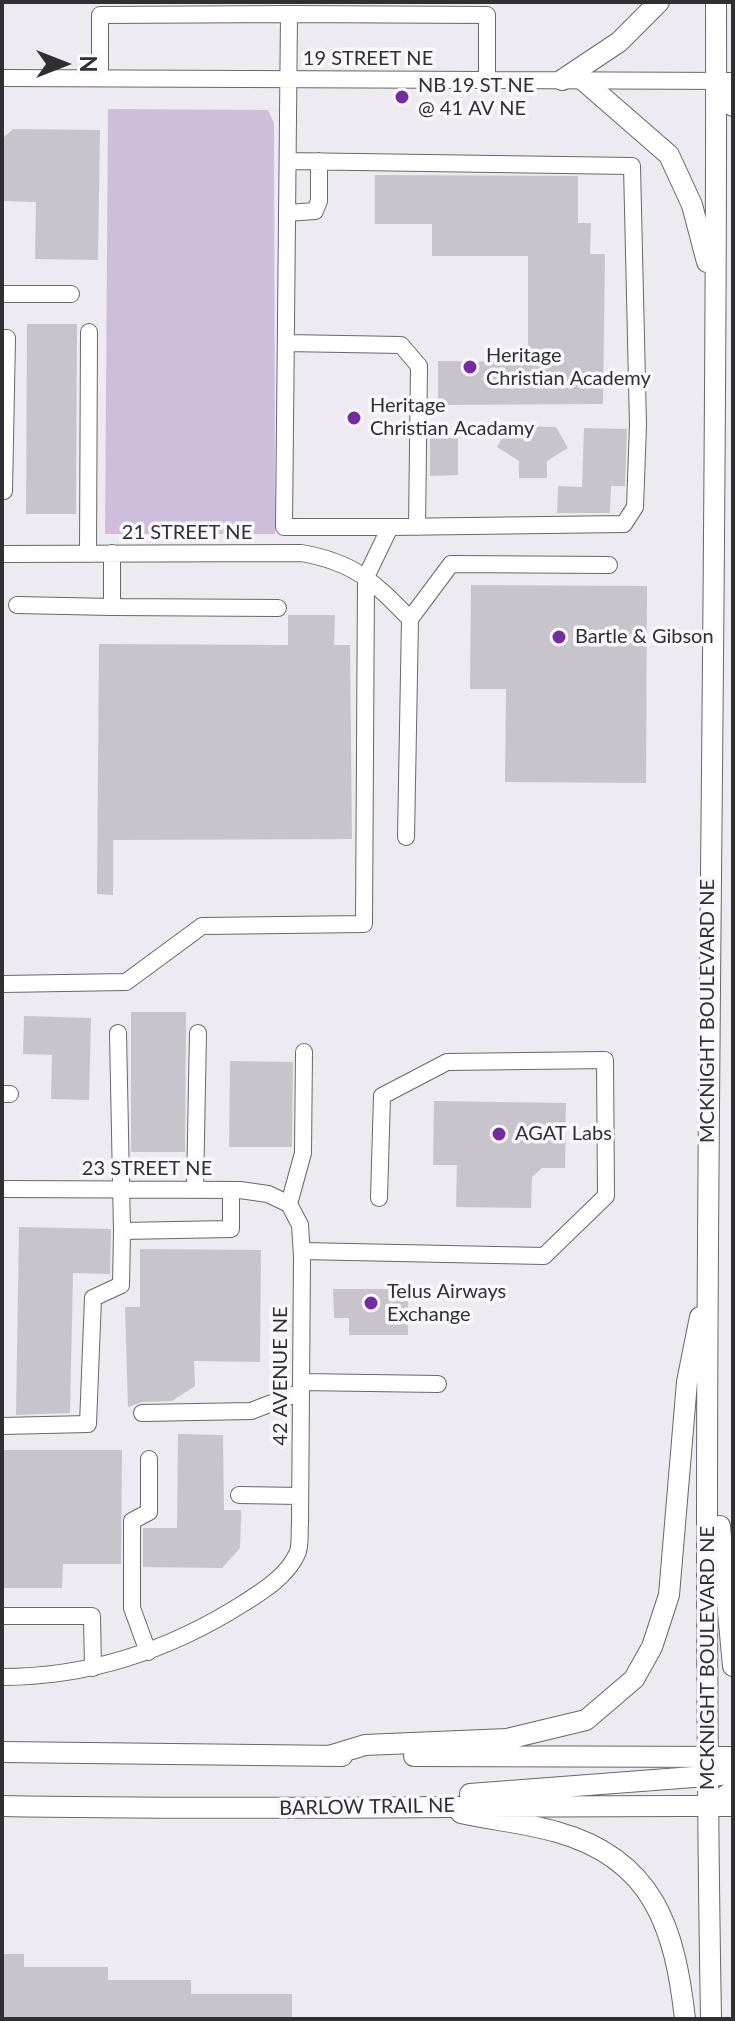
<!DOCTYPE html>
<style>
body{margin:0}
#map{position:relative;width:735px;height:2021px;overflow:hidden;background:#edeaf1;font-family:Lato,sans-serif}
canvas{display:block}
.frame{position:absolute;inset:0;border:4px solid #302f31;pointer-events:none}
.north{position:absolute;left:24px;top:24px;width:80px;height:80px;-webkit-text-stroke:6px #fbf7fe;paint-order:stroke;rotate:90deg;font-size:22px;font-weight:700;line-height:32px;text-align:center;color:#302f31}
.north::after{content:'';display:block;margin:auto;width:28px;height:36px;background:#302f31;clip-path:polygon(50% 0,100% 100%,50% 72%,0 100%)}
</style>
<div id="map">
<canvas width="735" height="2021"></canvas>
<div class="frame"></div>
<div class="north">N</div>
</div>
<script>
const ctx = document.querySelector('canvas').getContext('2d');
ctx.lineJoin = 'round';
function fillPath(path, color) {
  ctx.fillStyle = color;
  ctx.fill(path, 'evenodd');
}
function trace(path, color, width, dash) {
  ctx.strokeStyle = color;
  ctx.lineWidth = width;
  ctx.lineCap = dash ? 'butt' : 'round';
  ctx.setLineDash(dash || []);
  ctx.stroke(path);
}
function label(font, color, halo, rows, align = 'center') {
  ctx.font = font + ' Lato,sans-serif';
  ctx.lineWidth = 7;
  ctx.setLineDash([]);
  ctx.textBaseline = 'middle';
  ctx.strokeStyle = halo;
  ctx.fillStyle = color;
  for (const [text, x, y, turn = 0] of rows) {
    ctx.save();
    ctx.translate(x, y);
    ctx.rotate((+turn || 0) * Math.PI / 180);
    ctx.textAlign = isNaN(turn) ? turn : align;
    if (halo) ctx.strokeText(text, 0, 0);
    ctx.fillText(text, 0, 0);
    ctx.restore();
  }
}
const green = new Path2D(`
 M 108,109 L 268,110 L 274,123 L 275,534 L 105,534 Z`);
const building = new Path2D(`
 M 13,129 L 100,130 L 98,260 L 35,259 L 36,202 L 2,201 L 2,139 Z
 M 375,175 L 578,176 L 578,223 L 591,223 L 590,254 L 605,254 L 603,404 L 438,405 L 438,361 L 528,362 L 528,256 L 432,256 L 432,224 L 375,224 Z
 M 27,324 L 77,324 L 76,514 L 26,514 Z
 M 509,426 L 556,427 L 568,448 L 547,461 L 547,478 L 519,478 L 519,461 L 497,447 Z
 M 584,428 L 627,429 L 625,486 L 611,486 L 610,513 L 557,513 L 558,486 L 582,487 Z
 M 430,438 L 458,438 L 458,475 L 430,476 Z
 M 471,585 L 647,586 L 646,783 L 505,782 L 506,689 L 470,689 Z
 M 288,615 L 335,615 L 334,645 L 350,645 L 352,839 L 113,840 L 113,895 L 97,894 L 99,644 L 288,645 Z
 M 131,1012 L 186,1012 L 185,1152 L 131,1152 Z
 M 24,1016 L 91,1018 L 89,1100 L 51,1099 L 52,1055 L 23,1054 Z
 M 230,1061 L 293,1062 L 292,1147 L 229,1147 Z
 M 434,1101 L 566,1103 L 565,1168 L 542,1168 L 532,1177 L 531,1208 L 456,1207 L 457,1165 L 433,1165 Z
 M 19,1227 L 111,1229 L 110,1274 L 73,1273 L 70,1413 L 16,1415 Z
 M 140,1249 L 261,1250 L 260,1362 L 194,1361 L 195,1386 L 172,1401 L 142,1402 L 128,1407 L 125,1307 L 140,1307 Z
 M 333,1289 L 408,1289 L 408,1335 L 349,1335 L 349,1318 L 334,1318 Z
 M 178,1434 L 223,1435 L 224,1510 L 241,1510 L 241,1521 L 240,1548 L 222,1568 L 143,1567 L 143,1528 L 177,1528 Z
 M 2,1450 L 122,1450 L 121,1564 L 63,1564 L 62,1588 L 2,1588 Z
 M 2,1954 L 24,1954 L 24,1967 L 108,1967 L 108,1980 L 191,1980 L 191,1994 L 292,1994 L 292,2019 L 2,2019 Z`);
const minor = new Path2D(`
 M 2,78 L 733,81
 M 100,78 L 100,15 L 289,14
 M 287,213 L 315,211 L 319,201 L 319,161
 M 2,294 L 71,294
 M 2,338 L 7,338 L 4,491
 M 286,343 L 401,345 L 419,366 L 417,527
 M 390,527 L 284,527 L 289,14 L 487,15 L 487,79
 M 2,554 L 301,553 C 354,562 373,581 410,619 L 451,564 L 609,565
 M 88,554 L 89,332
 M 17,605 L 112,607 L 112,553
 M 112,607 L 278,608
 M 406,837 L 410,619
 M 2,984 L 126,982 L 202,926 L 364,924 L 366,577 L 390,527 L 624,524 L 635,507 L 638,425 L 632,166 L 288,161
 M 118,1033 L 122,1231 L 231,1229 L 231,1190
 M 2,1094 L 10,1094
 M 2,1189 L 240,1190 L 268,1194 L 289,1204
 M 195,1190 L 198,1033
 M 289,1204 L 303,1153 L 304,1052
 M 302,1251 L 544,1256 L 606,1196 L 605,1060 L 447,1062 L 382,1096 L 379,1198
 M 301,1382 L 438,1384
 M 142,1413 L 251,1411 L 301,1392
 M 2,1426 L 88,1424 L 93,1298 L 121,1285 L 122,1231
 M 239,1495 L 300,1496
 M 2,1616 L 92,1616 L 93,1668
 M 148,1652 L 132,1608 L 132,1521 L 149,1512 L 149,1459
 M 2,1677 C 90,1677 170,1650 244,1603 C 263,1591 287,1576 297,1554 C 301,1546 299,1534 300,1524 L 302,1256 L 300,1225 L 289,1204
 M 707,1806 L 733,1788`);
const major = new Path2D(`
 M 562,80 L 619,42 L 659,2
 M 716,80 L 733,106
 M 584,81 L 669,155 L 692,205 L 707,262
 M 720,1526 L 733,1666
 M 2,1752 L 342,1756
 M 329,1756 L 365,1745 L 507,1739 L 586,1720 L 634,1679 L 652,1647 L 669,1595 L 687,1382 L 700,1317
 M 414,1756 L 733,1757
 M 470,1794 L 733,1774
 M 2,1806 C 246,1811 489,1805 733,1806
 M 461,1813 C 492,1820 526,1823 557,1832 C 654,1859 675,1929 685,2019
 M 711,2019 C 699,1347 718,674 716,2`);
const markers = [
 [402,97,8,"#742da0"],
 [470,367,8,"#742da0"],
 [354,418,8,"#742da0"],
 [559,637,8,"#742da0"],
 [499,1134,8,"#742da0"],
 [371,1303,8,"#742da0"]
];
const streetNames = [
 ["19 STREET NE",368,59],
 ["21 STREET NE",187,533],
 ["MCKNIGHT BOULEVARD NE",708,1011,-90],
 ["23 STREET NE",147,1169],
 ["42 AVENUE NE",281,1376,-90],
 ["MCKNIGHT BOULEVARD NE",708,1658,-90],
 ["BARLOW TRAIL NE",367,1807,-1]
];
const poiNames = [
 ["NB 19 ST NE",418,86],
 ["@ 41 AV NE",418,109],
 ["Heritage",486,356],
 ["Christian Academy",486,379],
 ["Heritage",370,406],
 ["Christian Acadamy",370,429],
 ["Bartle & Gibson",575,637],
 ["AGAT Labs",515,1134],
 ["Telus Airways",387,1292],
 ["Exchange",387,1315]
];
fillPath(green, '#cebedc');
fillPath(building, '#c8c4cb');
trace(minor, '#69676c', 18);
trace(major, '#69676c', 22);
trace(minor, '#fff', 16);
trace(major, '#fff', 20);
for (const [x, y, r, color] of markers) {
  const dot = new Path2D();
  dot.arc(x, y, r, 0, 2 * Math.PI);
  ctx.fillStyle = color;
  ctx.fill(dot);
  trace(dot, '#fbf7fe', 3);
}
label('20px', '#302f31', '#fbf7fe', streetNames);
label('20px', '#302f31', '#fbf7fe', poiNames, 'left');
</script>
